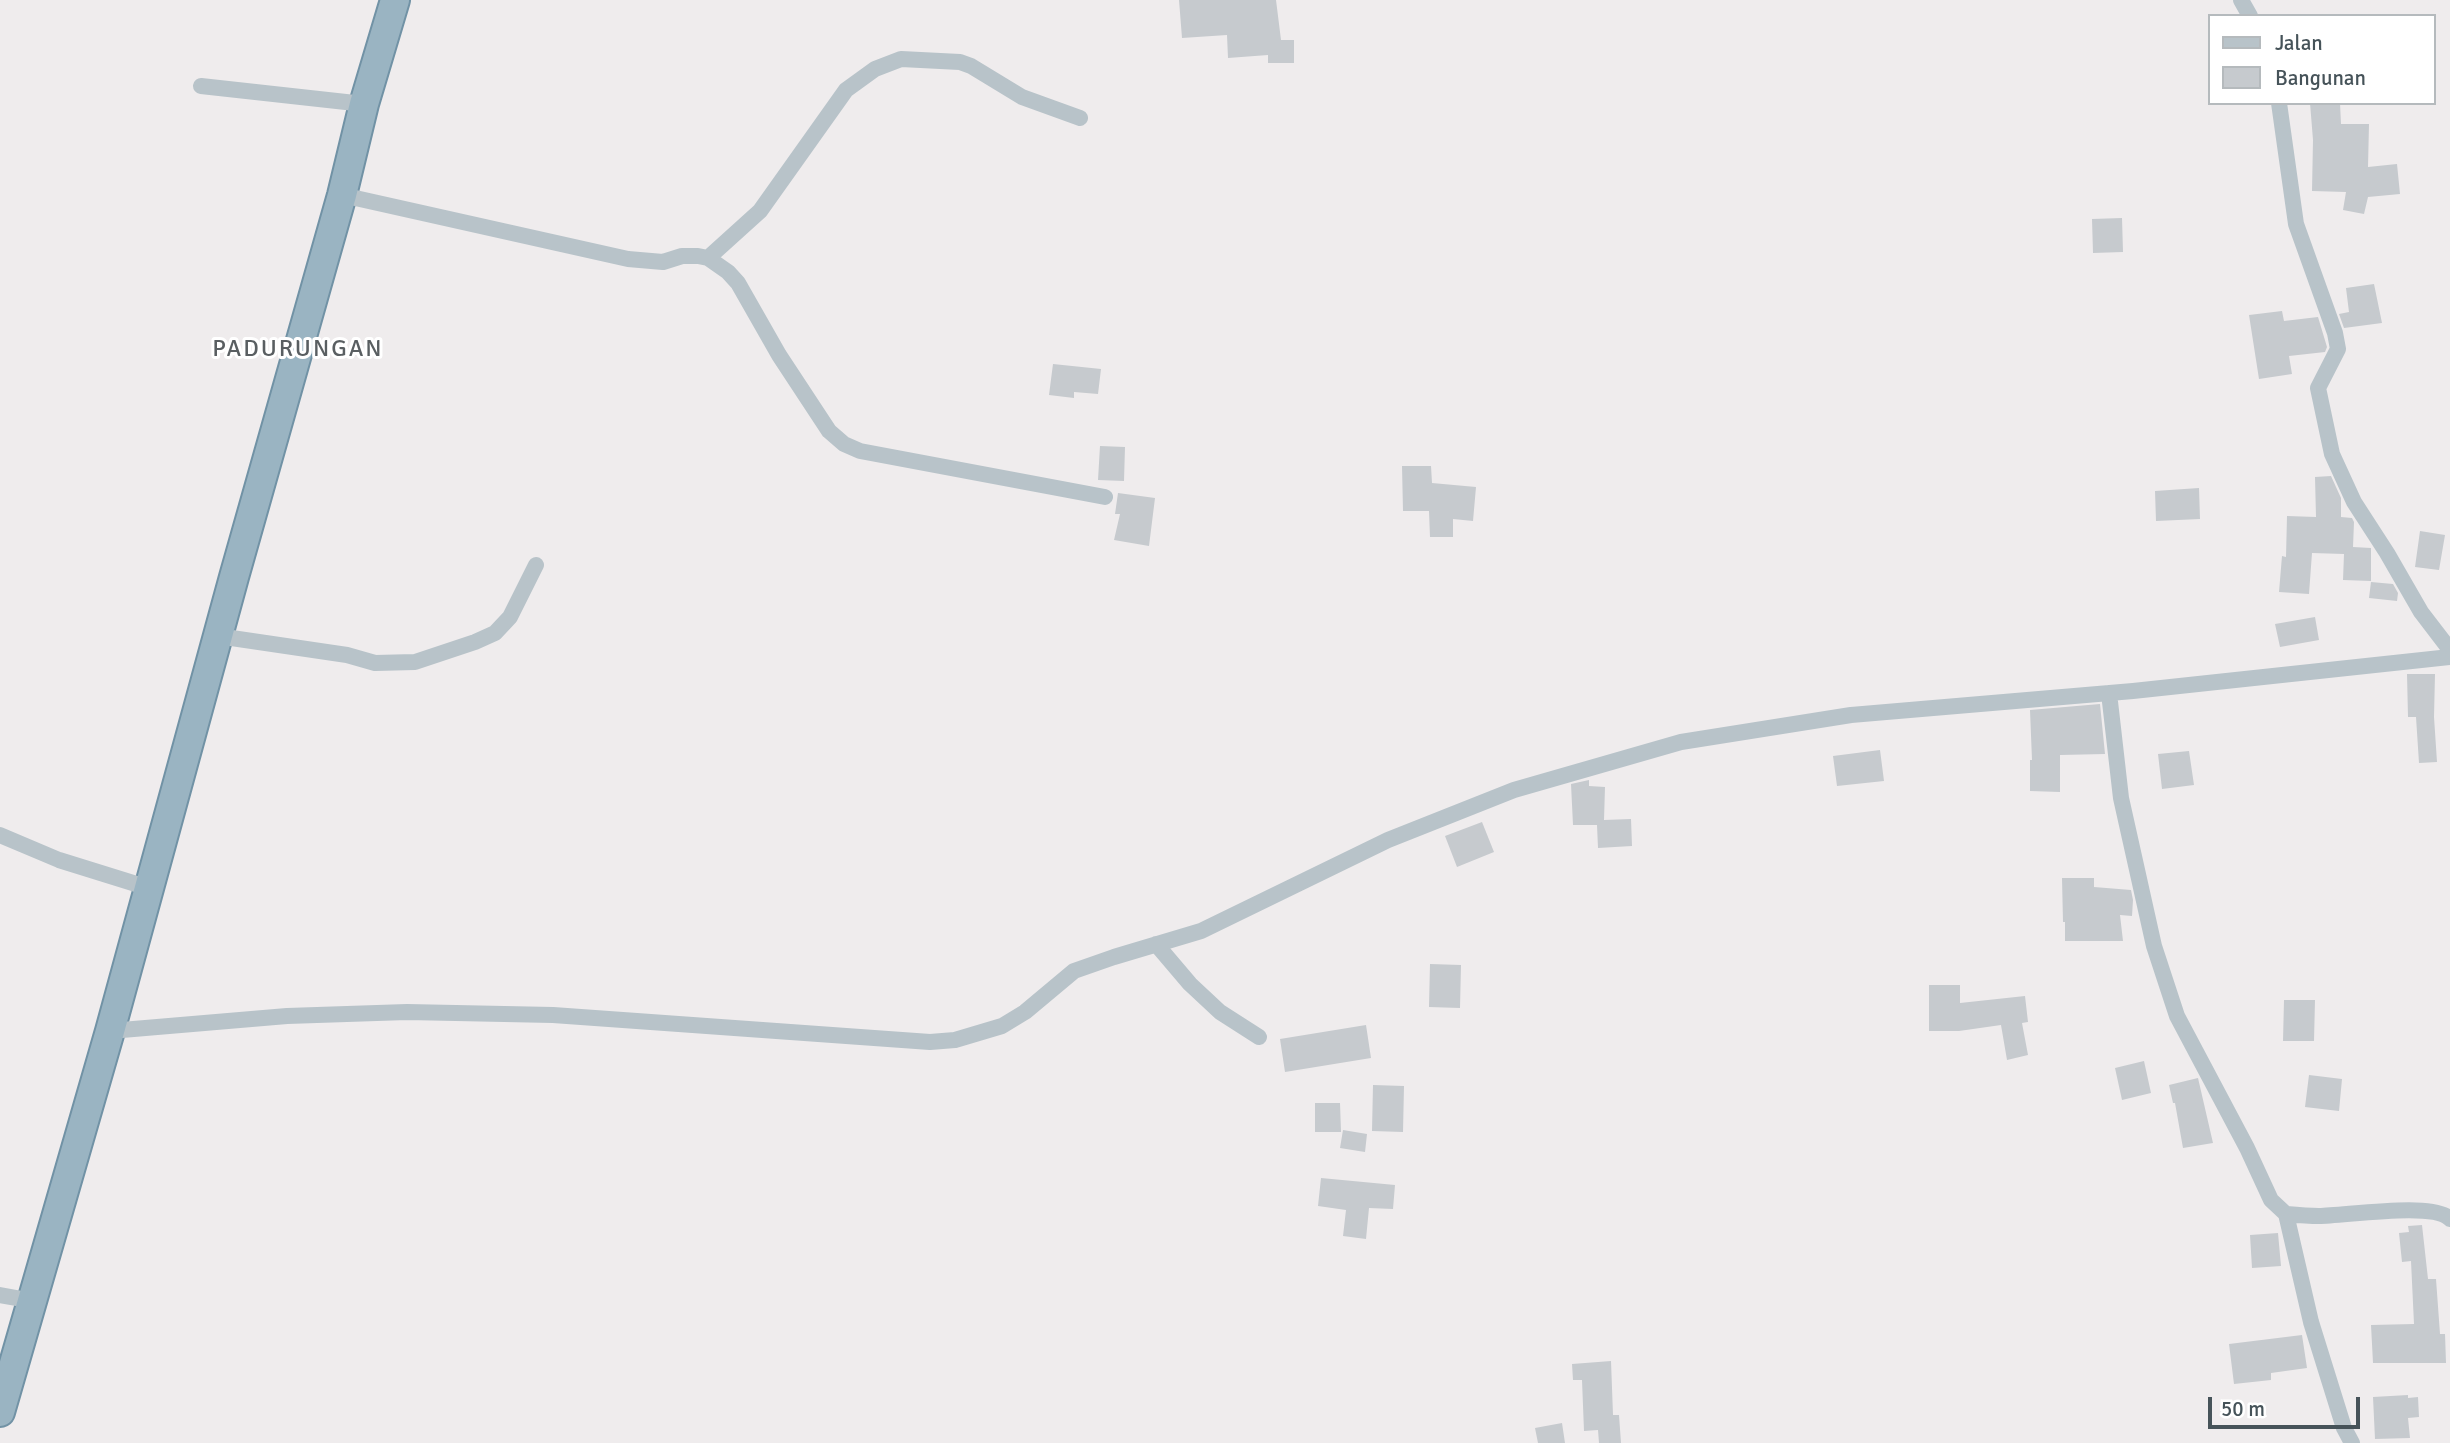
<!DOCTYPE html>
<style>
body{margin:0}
#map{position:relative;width:2450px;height:1443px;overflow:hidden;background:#efeced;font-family:Signika,sans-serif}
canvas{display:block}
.legend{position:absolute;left:2208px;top:14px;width:228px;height:91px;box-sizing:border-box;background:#fff;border:2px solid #b5babd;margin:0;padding:9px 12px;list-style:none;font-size:21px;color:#465359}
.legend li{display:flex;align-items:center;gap:14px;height:35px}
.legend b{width:35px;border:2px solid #b5babd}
.scale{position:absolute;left:2208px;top:1397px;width:152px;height:32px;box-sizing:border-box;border:4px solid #465359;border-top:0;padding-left:9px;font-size:21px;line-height:24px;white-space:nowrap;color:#465359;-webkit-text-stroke:5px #fff;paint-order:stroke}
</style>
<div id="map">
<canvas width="2450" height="1443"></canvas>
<ul class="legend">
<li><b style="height:9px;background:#b8c3c9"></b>Jalan</li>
<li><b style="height:19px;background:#c6cace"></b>Bangunan</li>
</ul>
<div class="scale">50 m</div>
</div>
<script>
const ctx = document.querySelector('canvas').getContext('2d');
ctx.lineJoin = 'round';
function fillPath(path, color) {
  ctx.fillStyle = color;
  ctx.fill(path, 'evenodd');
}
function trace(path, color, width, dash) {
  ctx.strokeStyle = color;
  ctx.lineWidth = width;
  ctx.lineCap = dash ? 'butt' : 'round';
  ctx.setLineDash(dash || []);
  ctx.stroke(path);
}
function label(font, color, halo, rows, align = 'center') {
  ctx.font = font + ' Signika,sans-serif';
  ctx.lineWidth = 6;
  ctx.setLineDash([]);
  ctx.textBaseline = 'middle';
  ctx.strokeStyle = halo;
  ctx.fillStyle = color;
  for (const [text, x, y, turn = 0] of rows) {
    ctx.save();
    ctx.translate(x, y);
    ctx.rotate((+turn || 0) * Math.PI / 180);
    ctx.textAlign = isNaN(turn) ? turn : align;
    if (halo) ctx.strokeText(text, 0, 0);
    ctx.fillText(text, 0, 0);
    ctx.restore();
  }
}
const building = new Path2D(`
 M 1179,0 L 1276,0 L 1281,40 L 1294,40 L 1294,63 L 1268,63 L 1268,55 L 1228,58 L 1227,35 L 1182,38 Z
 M 2310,103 L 2340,103 L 2341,124 L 2369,124 L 2368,167 L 2397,164 L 2400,194 L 2368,197 L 2364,214 L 2343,210 L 2346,192 L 2312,191 L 2313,140 Z
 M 2122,218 L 2123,252 L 2093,253 L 2092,219 Z
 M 2374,284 L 2382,323 L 2344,328 L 2339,314 L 2349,312 L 2346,288 Z
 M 2282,311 L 2284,321 L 2318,317 L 2327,347 L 2325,352 L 2289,356 L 2292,374 L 2259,379 L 2249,315 Z
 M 1053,364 L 1101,369 L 1098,394 L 1074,392 L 1074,398 L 1049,395 Z
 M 1100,446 L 1125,447 L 1124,481 L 1098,480 Z
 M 1402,466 L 1431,466 L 1432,483 L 1476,487 L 1473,521 L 1453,519 L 1453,537 L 1430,537 L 1429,511 L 1403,511 Z
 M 2331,476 L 2341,498 L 2341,517 L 2352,518 L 2354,522 L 2353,547 L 2371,548 L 2371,581 L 2343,580 L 2344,554 L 2312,553 L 2309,594 L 2279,592 L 2282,556 L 2286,557 L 2287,516 L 2316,517 L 2315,477 Z
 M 2199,488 L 2200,519 L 2156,521 L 2155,491 Z
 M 1118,493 L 1155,498 L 1149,546 L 1114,540 L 1120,514 L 1115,514 Z
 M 2420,531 L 2445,535 L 2439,570 L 2415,567 Z
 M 2371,582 L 2393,584 L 2398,593 L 2397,601 L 2369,598 Z
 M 2315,617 L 2319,640 L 2280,647 L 2275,624 Z
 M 2407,674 L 2435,674 L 2434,717 L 2437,762 L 2419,763 L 2416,717 L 2408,717 Z
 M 2100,704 L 2105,754 L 2060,755 L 2060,792 L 2030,791 L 2030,760 L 2032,760 L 2030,710 Z
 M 1880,750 L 1884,781 L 1837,786 L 1833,756 Z
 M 2189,751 L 2194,785 L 2162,789 L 2158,754 Z
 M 1589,780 L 1589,786 L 1605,787 L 1604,820 L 1631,819 L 1632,846 L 1598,848 L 1597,825 L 1573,825 L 1571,784 Z
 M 1482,822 L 1494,852 L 1457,867 L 1445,836 Z
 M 2062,878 L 2094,878 L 2094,887 L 2131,890 L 2133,900 L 2132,916 L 2120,915 L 2123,941 L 2065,941 L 2065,922 L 2063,922 Z
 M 1430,964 L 1461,965 L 1460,1008 L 1429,1007 Z
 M 1929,985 L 1960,985 L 1960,1003 L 2025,996 L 2028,1022 L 2022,1023 L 2028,1055 L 2007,1060 L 2001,1025 L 1959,1031 L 1929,1031 Z
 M 2284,1000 L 2315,1000 L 2314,1041 L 2283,1041 Z
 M 1366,1025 L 1371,1058 L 1285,1072 L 1280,1039 Z
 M 2144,1061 L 2151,1093 L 2122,1100 L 2115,1068 Z
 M 2309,1075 L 2342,1079 L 2339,1111 L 2305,1107 Z
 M 2198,1078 L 2213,1143 L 2183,1148 L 2175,1103 L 2173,1103 L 2169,1085 Z
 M 1373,1085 L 1404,1086 L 1403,1132 L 1372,1131 Z
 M 1315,1103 L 1340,1103 L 1341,1132 L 1315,1132 Z
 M 1343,1130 L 1367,1134 L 1365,1152 L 1340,1148 Z
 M 1321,1178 L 1395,1185 L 1393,1209 L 1369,1208 L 1366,1239 L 1343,1236 L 1346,1210 L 1318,1206 Z
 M 2422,1225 L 2428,1279 L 2436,1279 L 2440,1334 L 2445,1334 L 2446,1363 L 2373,1363 L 2371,1325 L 2414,1324 L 2411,1261 L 2402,1262 L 2399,1233 L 2409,1232 L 2408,1226 Z
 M 2278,1233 L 2281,1266 L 2252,1268 L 2250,1235 Z
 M 2302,1335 L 2307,1368 L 2271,1373 L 2271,1380 L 2234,1384 L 2229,1344 Z
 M 1611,1361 L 1613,1415 L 1619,1415 L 1621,1443 L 1599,1443 L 1598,1430 L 1584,1431 L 1582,1380 L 1573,1380 L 1572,1364 Z
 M 2408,1395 L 2408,1398 L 2418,1397 L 2419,1417 L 2408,1418 L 2410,1438 L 2375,1439 L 2373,1397 Z
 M 1562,1423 L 1565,1443 L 1538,1443 L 1535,1428 Z`);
const minor = new Path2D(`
 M 2241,0 L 2250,16
 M 201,86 L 364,104
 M 2279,103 L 2296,224 L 2335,333 L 2338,349 L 2318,388 L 2332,454 L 2354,502 L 2387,553 L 2421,612 L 2450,650
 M 342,195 L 628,259 L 663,262 L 682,256 L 698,256 L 708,258 L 728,272 L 738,283 L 779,355 L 829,431 L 844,444 L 860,451 L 1105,497
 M 708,258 L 760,211 L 846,90 L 875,69 L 901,59 L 960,62 L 971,66 L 1022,97 L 1080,118
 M 218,636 L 347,655 L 375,663 L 415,662 L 475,642 L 495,633 L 510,617 L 536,565
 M 2109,693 L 2121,798 L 2154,946 L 2177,1016 L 2247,1148 L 2271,1200 L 2286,1214 C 2297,1215 2308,1216 2319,1216 C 2345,1216 2434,1201 2450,1219
 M 0,835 L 59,860 L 149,888
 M 1156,944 L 1190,984 L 1220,1012 L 1259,1037
 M 110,1031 L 287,1016 L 407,1012 L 553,1015 L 930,1042 L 955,1040 L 1002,1026 L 1025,1012 L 1074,971 L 1114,957 L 1201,931 L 1388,840 L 1514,790 L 1681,742 L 1851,715 L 2133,691 L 2450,657
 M 2286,1214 L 2311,1322 L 2344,1428 L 2352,1443
 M 0,1295 L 33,1301`);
const trunk = new Path2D(`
 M 0,1412 L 110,1031 L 234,577 L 342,195 L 364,104 L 395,0`);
const quarterNames = [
 ["PADURUNGAN",298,350]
];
fillPath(building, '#c6cace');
trace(trunk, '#7192a5', 32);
trace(minor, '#b8c3c9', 16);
trace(trunk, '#9ab4c2', 28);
ctx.letterSpacing = '2px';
label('24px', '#595e61', '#fff', quarterNames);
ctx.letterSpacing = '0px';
</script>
